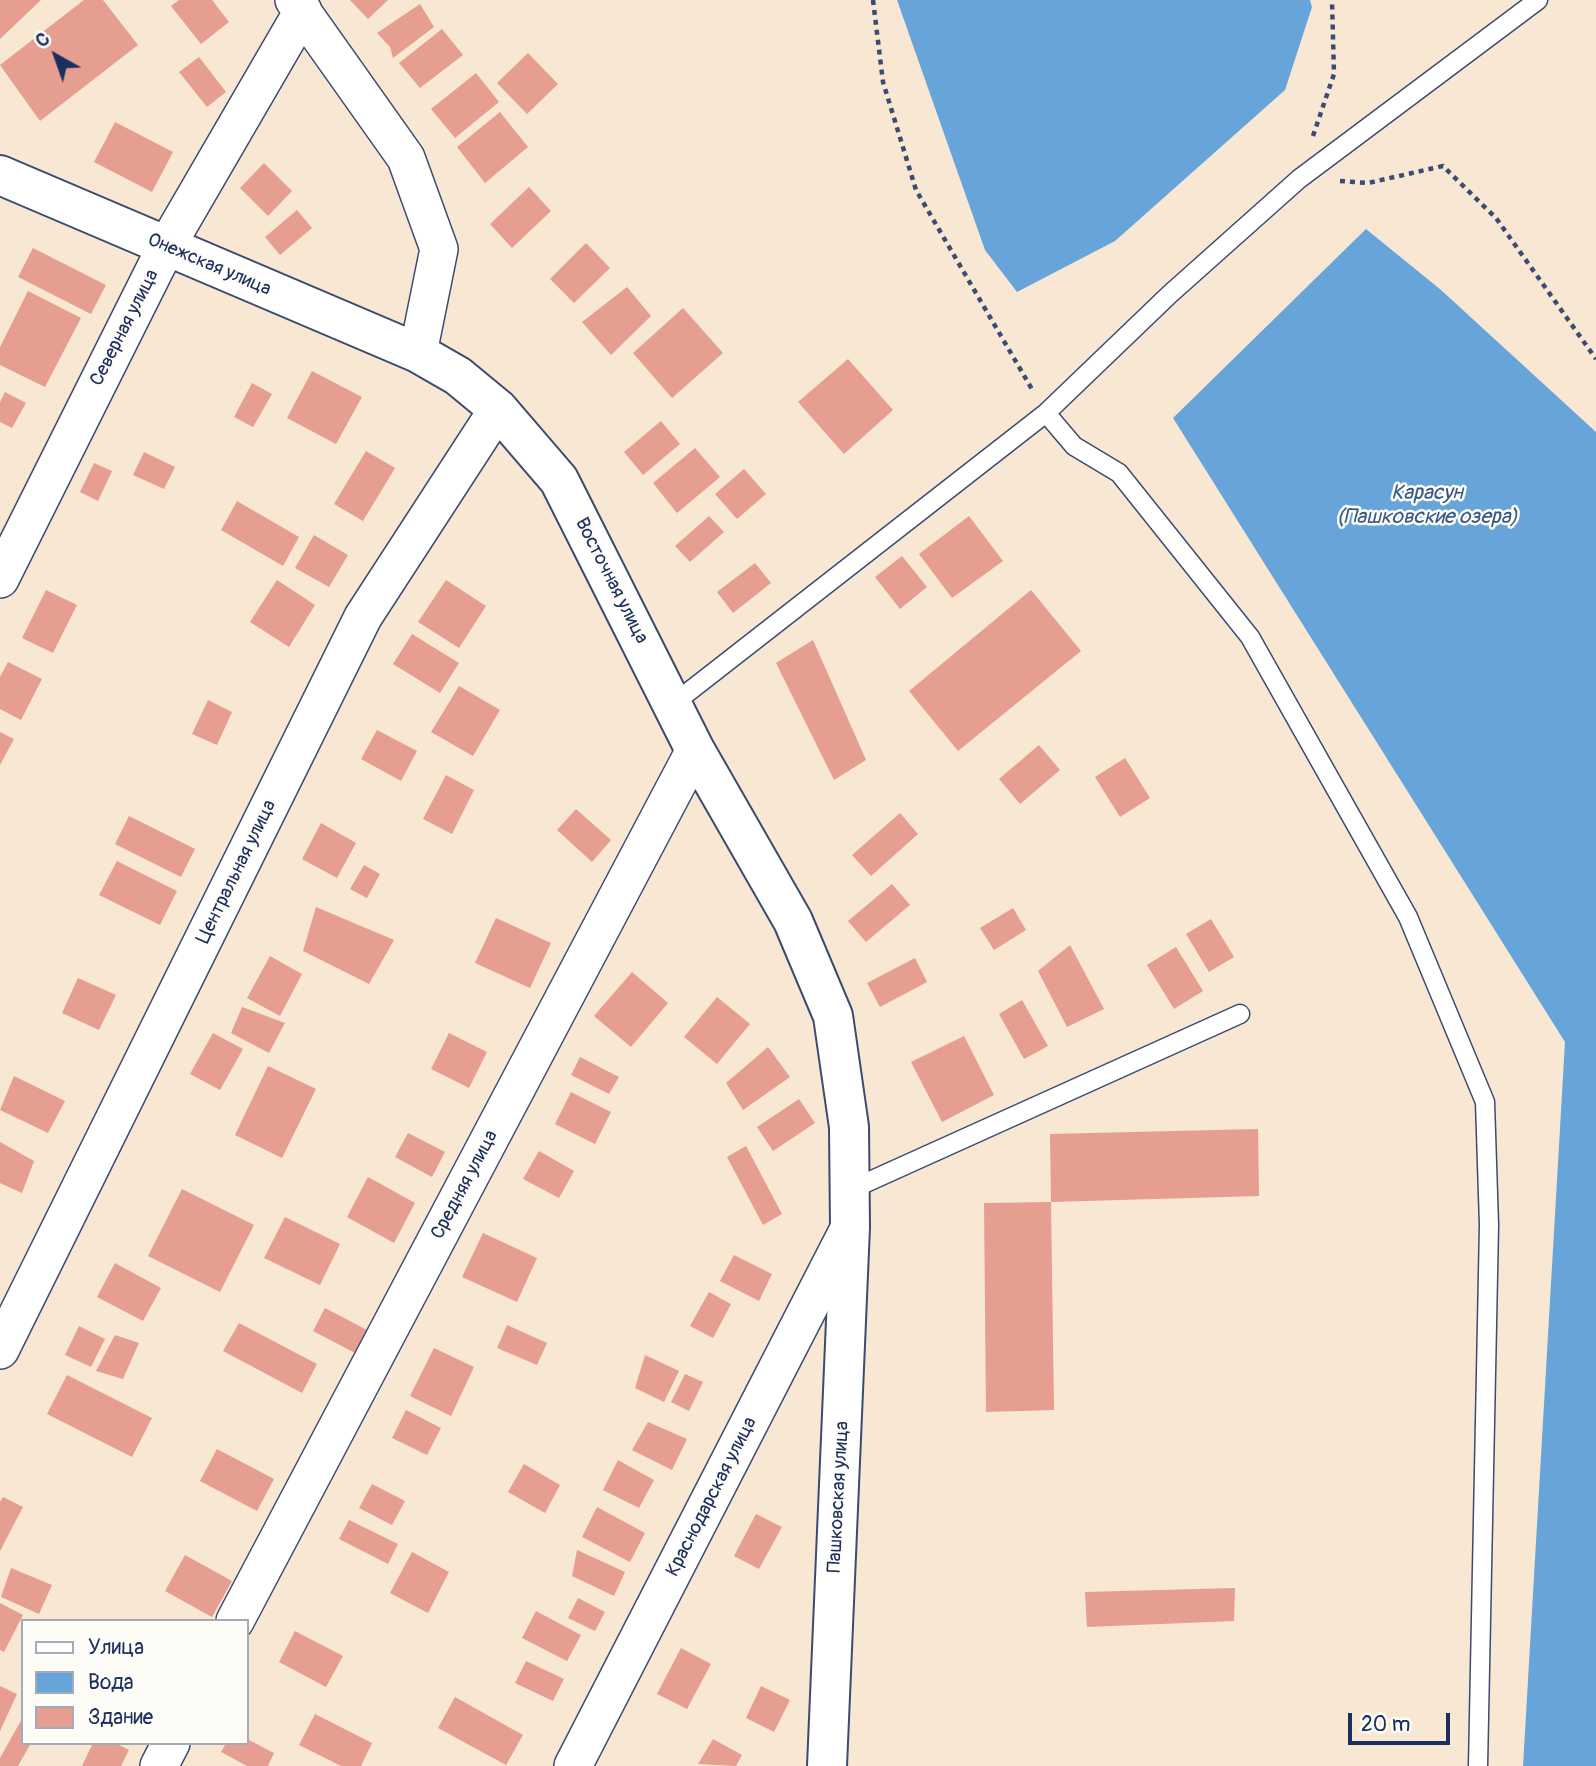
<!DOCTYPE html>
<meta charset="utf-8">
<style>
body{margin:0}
#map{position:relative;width:1596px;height:1766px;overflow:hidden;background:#f8e7d3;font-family:Pangolin,sans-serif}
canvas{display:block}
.legend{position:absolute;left:21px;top:1619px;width:228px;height:126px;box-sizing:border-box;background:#fdfcf7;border:2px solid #a3aaba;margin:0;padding:9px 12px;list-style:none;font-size:21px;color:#1b2f5e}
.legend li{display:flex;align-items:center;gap:14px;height:35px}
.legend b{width:35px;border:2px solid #a3aaba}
.north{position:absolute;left:21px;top:21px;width:70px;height:70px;-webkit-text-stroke:5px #fdfcf7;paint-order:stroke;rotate:320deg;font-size:19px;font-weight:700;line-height:28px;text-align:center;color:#1b2f5e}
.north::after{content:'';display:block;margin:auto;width:24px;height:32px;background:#1b2f5e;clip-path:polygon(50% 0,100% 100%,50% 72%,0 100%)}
.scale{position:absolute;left:1348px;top:1713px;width:102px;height:32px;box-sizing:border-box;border:4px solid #1b2f5e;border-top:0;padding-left:9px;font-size:21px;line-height:24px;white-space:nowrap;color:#1b2f5e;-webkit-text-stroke:5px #fdfcf7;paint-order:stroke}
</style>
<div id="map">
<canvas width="1596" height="1766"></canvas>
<ul class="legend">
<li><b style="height:9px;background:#fff"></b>Улица</li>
<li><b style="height:19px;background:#67a4d9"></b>Вода</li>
<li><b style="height:19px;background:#e59e90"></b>Здание</li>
</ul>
<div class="north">С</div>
<div class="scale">20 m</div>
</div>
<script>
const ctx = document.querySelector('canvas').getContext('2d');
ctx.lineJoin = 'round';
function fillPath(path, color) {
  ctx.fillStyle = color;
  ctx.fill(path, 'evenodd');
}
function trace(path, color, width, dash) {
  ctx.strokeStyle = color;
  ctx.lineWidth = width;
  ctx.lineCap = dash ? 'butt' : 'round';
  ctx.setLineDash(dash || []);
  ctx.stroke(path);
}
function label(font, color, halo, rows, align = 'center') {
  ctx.font = font + ' Pangolin,sans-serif';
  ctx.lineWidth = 5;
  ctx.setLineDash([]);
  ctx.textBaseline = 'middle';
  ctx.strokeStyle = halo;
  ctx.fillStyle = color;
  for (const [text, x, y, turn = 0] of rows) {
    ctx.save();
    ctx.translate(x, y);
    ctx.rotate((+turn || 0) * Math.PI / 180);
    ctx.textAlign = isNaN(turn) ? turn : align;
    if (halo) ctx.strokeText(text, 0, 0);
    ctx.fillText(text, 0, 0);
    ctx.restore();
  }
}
const water = new Path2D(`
 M 897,0 L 1310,0 L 1312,7 L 1285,90 L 1115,241 L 1017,292 L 985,250 Z
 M 1366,229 L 1441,290 L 1596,432 L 1596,1766 L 1523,1766 L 1565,1042 L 1173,418 Z`);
const building = new Path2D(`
 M 0,0 L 41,0 L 0,39 Z
 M 84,0 L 103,0 L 138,45 L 40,121 L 0,65 Z
 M 179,0 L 212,0 L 229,22 L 201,44 L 171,6 Z
 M 350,0 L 388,0 L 368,19 Z
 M 420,4 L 434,27 L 393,58 L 390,47 L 377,33 Z
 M 442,29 L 463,55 L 420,88 L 399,63 Z
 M 528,53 L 558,84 L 527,114 L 497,83 Z
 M 199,57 L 226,92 L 207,107 L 179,72 Z
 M 476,73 L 499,102 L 455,138 L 431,109 Z
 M 500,112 L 528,147 L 485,183 L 457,147 Z
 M 115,122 L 173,152 L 152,192 L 94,162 Z
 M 264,163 L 292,191 L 268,216 L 240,188 Z
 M 529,187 L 551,211 L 512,248 L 490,224 Z
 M 297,210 L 312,228 L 280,255 L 265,237 Z
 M 586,243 L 610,268 L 574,303 L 550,279 Z
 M 33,248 L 106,285 L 91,314 L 18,277 Z
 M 627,287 L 651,316 L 611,355 L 582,322 Z
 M 28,291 L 81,318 L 45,387 L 0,365 L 0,347 Z
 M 683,308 L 723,353 L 672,398 L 633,353 Z
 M 848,359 L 893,410 L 844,454 L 798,402 Z
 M 312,371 L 362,397 L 336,444 L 287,418 Z
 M 252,383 L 272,394 L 253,427 L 234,417 Z
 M 5,392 L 26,403 L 12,428 L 0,422 L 0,402 Z
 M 661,421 L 680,444 L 643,475 L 624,452 Z
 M 695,448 L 720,477 L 677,513 L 653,483 Z
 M 366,451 L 395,468 L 363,521 L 334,504 Z
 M 144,452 L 175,467 L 164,489 L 133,475 Z
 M 94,463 L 112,471 L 98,501 L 80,492 Z
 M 744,469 L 766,494 L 737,519 L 715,494 Z
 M 237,501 L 299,537 L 283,566 L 221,530 Z
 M 709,516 L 724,532 L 690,562 L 675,546 Z
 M 969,516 L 1003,561 L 952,598 L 919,554 Z
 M 314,535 L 348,555 L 329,587 L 295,568 Z
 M 902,556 L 927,587 L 900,609 L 875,577 Z
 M 755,563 L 771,583 L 733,613 L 717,592 Z
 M 277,580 L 315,605 L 289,647 L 250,622 Z
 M 446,580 L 486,606 L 459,648 L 418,622 Z
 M 46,590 L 77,605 L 53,653 L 22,638 Z
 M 1031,590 L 1081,651 L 958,751 L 909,691 Z
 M 412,634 L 459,663 L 440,693 L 393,664 Z
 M 813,640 L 866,760 L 834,780 L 776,663 Z
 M 8,662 L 42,679 L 21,720 L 0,709 L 0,677 Z
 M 459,686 L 500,710 L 473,756 L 431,732 Z
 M 208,700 L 232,712 L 217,745 L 192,734 Z
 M 377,730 L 417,751 L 401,781 L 361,759 Z
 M 0,732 L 14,739 L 0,765 Z
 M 1039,745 L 1060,770 L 1020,804 L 999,779 Z
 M 1125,758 L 1150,798 L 1120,817 L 1095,777 Z
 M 446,775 L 474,790 L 452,834 L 423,819 Z
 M 576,809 L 611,840 L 592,862 L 557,830 Z
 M 900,813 L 918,834 L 871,876 L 852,855 Z
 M 129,816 L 195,849 L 181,877 L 115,844 Z
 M 321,823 L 356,843 L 337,878 L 302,859 Z
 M 117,861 L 177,891 L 160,925 L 99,895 Z
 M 364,865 L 380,874 L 367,898 L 350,889 Z
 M 892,884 L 910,905 L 866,942 L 848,921 Z
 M 316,907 L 394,940 L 369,984 L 303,951 Z
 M 1013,908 L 1026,930 L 994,950 L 980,928 Z
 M 496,918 L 551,943 L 530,988 L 475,963 Z
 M 1211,919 L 1234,957 L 1209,972 L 1186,934 Z
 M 1070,945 L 1104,1009 L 1067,1027 L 1038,971 Z
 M 1176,947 L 1203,991 L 1174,1009 L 1147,965 Z
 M 270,956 L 302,974 L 280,1016 L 247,998 Z
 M 915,958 L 927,982 L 880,1007 L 867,983 Z
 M 632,972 L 668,1003 L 631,1047 L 594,1016 Z
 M 78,978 L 116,995 L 99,1030 L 62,1013 Z
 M 717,997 L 750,1024 L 717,1064 L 684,1037 Z
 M 1022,1000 L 1048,1046 L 1024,1059 L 999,1014 Z
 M 242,1007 L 285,1023 L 269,1053 L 231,1033 Z
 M 213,1033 L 243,1049 L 220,1090 L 190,1074 Z
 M 449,1033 L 487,1052 L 469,1088 L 431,1069 Z
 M 964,1036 L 994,1095 L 942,1122 L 911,1062 Z
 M 768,1047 L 790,1077 L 743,1110 L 726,1083 Z
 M 580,1057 L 619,1077 L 609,1094 L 571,1075 Z
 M 268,1066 L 316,1089 L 282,1158 L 235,1135 Z
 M 14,1076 L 65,1101 L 48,1133 L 0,1110 Z
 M 571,1092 L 611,1112 L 595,1144 L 555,1124 Z
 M 799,1099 L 815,1123 L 773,1151 L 757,1127 Z
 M 1258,1129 L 1259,1196 L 1051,1202 L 1054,1410 L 986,1412 L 984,1203 L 1051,1202 L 1050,1134 Z
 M 408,1133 L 445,1152 L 432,1177 L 395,1157 Z
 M 0,1142 L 34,1161 L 22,1193 L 0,1183 Z
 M 746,1146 L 782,1214 L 763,1225 L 727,1157 Z
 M 539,1151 L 574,1171 L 559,1198 L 523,1179 Z
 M 368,1177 L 415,1203 L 394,1243 L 347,1217 Z
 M 182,1189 L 254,1225 L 220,1292 L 148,1256 Z
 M 285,1217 L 340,1244 L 320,1285 L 264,1258 Z
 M 483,1233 L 537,1258 L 517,1302 L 462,1277 Z
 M 734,1255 L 772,1274 L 759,1301 L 720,1281 Z
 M 115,1263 L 161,1288 L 143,1321 L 97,1297 Z
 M 709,1292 L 731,1304 L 713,1338 L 690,1326 Z
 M 325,1308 L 367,1330 L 355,1353 L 313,1331 Z
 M 239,1323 L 317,1364 L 302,1393 L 223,1351 Z
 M 507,1325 L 547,1343 L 537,1365 L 497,1348 Z
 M 79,1326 L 105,1339 L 91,1367 L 65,1355 Z
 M 115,1335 L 139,1343 L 123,1379 L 96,1371 Z
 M 434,1348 L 474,1367 L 451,1416 L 410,1396 Z
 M 645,1355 L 679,1371 L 664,1402 L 635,1388 Z
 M 685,1374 L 703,1382 L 689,1411 L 671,1402 Z
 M 67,1375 L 152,1418 L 132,1457 L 47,1414 Z
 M 406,1410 L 441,1428 L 427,1455 L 392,1438 Z
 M 648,1422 L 687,1439 L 672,1470 L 632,1450 Z
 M 217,1449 L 274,1479 L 257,1511 L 200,1481 Z
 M 618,1460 L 654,1480 L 639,1508 L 603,1490 Z
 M 524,1464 L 560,1485 L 545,1513 L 508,1492 Z
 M 372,1484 L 405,1501 L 392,1525 L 359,1508 Z
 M 3,1497 L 23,1507 L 0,1551 L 0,1502 Z
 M 597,1507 L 645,1533 L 630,1562 L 582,1537 Z
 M 756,1514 L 782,1527 L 759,1569 L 734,1556 Z
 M 349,1520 L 398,1544 L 388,1564 L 339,1539 Z
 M 577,1550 L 625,1572 L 614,1596 L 572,1576 Z
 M 412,1552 L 449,1572 L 428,1613 L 390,1593 Z
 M 185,1555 L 232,1581 L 212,1617 L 165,1591 Z
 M 11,1568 L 52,1585 L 39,1614 L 1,1597 Z
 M 1235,1588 L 1234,1621 L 1087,1627 L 1085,1592 Z
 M 578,1598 L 605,1612 L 595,1631 L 568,1618 Z
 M 0,1603 L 23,1615 L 4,1652 L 0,1650 Z
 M 536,1611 L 581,1635 L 567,1661 L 522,1638 Z
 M 295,1631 L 343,1656 L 326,1687 L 279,1662 Z
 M 681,1648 L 711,1664 L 687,1709 L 657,1694 Z
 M 526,1661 L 564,1679 L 553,1701 L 515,1683 Z
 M 0,1686 L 17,1694 L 0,1731 Z
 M 761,1686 L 790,1700 L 774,1732 L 746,1718 Z
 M 455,1697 L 523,1735 L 506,1765 L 438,1728 Z
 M 315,1714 L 372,1743 L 361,1766 L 341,1766 L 299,1745 Z
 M 23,1717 L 23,1743 L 31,1743 L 18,1766 L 0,1766 L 0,1758 Z
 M 247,1739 L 274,1753 L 268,1766 L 247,1766 L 221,1752 L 226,1743 L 247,1743 Z
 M 713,1739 L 742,1755 L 736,1766 L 698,1764 Z
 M 93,1743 L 115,1743 L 129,1750 L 121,1766 L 82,1766 Z`);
const path = new Path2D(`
 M 873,0 L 883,82 L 916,190 L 1033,391
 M 1313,136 L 1334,74 L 1332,0
 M 1340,181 L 1368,183 L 1443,166 L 1496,218 L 1596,359`);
const service = new Path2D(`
 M 1046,413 L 1074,446 L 1119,473 L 1250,637 L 1408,917 L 1485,1102 L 1489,1225 L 1478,1766
 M 673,704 L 1046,413 L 1170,294 L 1299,179 L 1538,0
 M 850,1190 L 1240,1014`);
const minor = new Path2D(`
 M 294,0 L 406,158 L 439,249 L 418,353
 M 0,579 L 166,247 L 303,11
 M 0,1350 L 363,617 L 498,409
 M 235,1621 L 695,750
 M 159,1766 L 171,1743
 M 573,1766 L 850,1227`);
const tertiary = new Path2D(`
 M 0,175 L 418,353 L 458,376 L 498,409 L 559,480 L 695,750 L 793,921 L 833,1016 L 849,1127 L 850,1227 L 827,1766`);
const streetNames = [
 ["Онежская улица",209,265,23],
 ["Северная улица",125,328,-63],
 ["Восточная улица",611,581,63],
 ["Центральная улица",237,872,-64],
 ["Средняя улица",465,1185,-62],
 ["Краснодарская улица",712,1497,-63],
 ["Пашковская улица",839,1497,-87]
];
const waterNames = [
 ["Карасун",1427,494],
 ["(Пашковские озера)",1427,518]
];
fillPath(water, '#67a4d9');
fillPath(building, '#e59e90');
trace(service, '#3c4b70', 21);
trace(minor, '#3c4b70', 40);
trace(tertiary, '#3c4b70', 42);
trace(path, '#3c4b70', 4.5, [5, 5]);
trace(service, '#fff', 18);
trace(minor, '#fff', 37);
trace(tertiary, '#fff', 38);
label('19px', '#1b2f5e', '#fdfcf7', streetNames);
label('italic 21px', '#365889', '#fdfcf7', waterNames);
</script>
